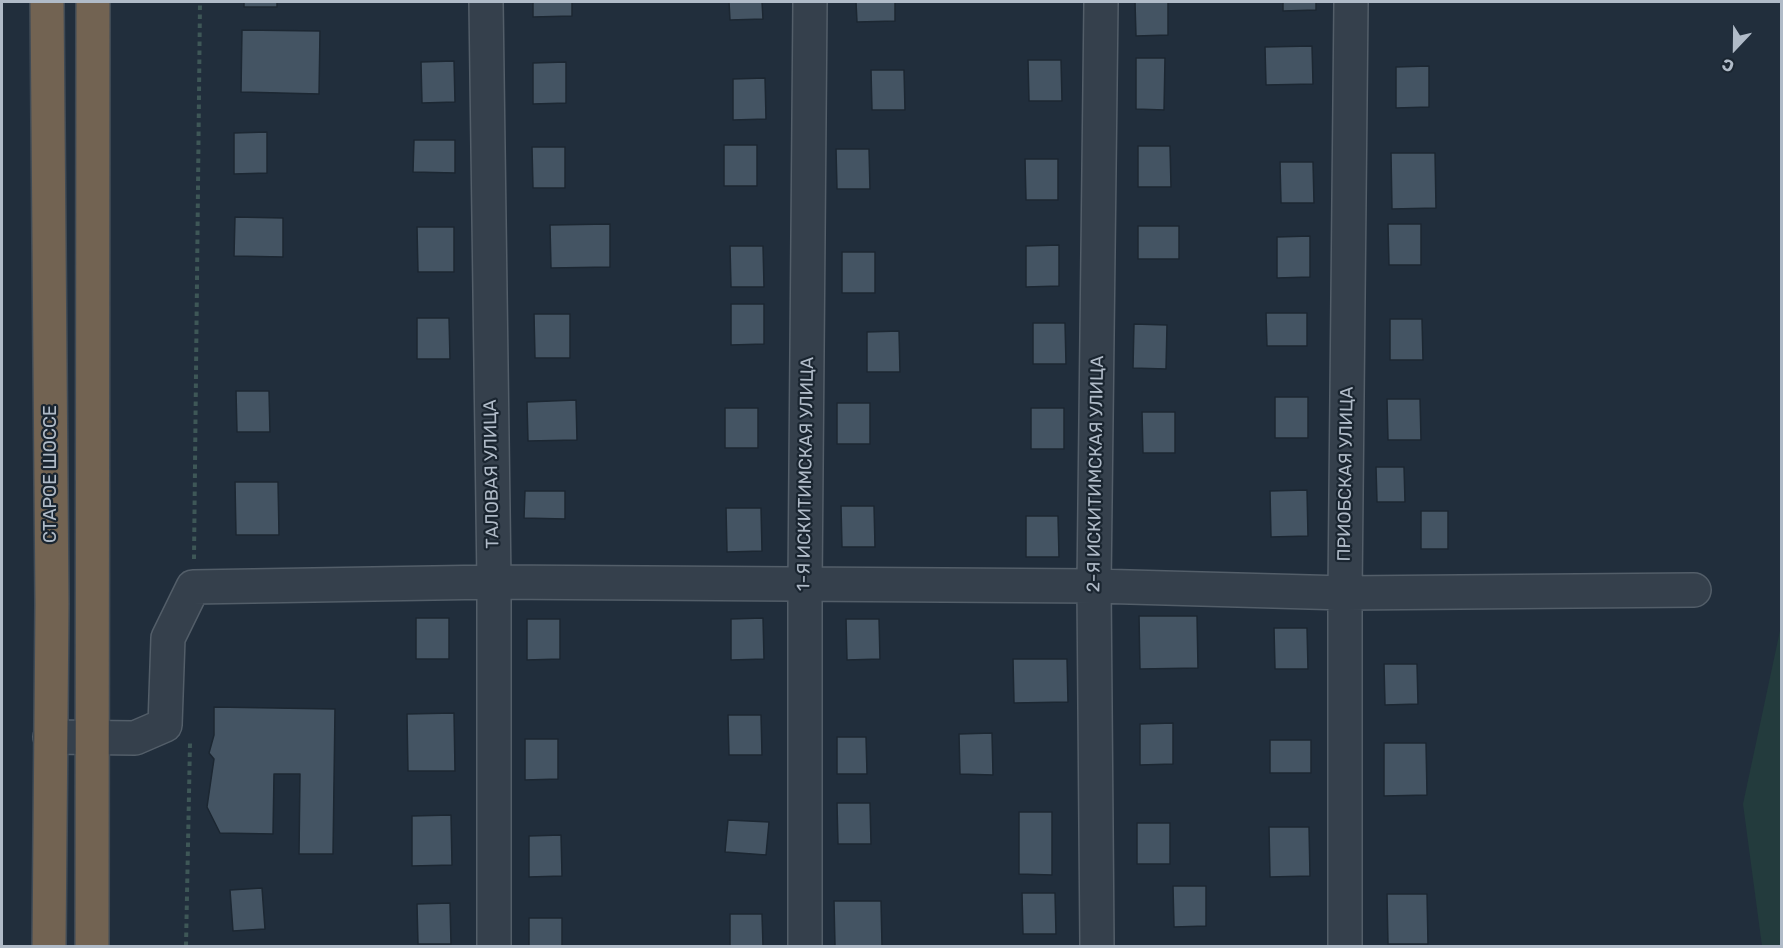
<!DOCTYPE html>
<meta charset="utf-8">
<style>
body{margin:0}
#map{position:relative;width:1783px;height:948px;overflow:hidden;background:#212e3c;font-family:Rubik,sans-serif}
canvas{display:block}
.frame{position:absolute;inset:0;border:3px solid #b0bbc8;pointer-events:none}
.north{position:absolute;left:1705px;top:18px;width:60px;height:60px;-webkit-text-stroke:4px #1a2530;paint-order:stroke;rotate:202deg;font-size:16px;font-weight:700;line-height:24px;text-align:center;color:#b0bbc8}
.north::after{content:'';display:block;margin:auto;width:21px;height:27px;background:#b0bbc8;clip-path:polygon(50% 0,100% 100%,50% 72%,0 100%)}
</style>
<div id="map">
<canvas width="1783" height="948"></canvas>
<div class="frame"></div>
<div class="north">С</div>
</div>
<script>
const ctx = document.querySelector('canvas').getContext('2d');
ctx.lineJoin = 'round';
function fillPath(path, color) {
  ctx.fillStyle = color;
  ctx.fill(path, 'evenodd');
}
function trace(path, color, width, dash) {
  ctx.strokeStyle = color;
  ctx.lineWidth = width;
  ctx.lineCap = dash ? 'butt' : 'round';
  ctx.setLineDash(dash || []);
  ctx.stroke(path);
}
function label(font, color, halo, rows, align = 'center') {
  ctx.font = font + ' Rubik,sans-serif';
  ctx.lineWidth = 4.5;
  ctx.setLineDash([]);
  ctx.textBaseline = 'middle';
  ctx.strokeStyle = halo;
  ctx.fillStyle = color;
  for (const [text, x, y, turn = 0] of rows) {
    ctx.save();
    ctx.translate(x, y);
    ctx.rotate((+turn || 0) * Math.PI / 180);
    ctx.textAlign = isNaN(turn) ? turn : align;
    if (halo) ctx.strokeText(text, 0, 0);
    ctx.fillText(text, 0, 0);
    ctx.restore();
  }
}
const green = new Path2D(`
 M 1781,626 L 1781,946 L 1762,946 L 1743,804 Z`);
const building = new Path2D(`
 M 244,2 L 277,2 L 277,7 L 244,7 Z
 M 533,2 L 572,2 L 572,16 L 533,17 Z
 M 729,2 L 762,2 L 763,19 L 730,20 Z
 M 856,2 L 895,2 L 895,21 L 857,22 Z
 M 1135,2 L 1168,2 L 1168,35 L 1136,36 Z
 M 1283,2 L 1316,2 L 1316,10 L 1283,11 Z
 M 242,30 L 320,31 L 319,94 L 241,92 Z
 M 1312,46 L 1313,84 L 1266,85 L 1265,47 Z
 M 1136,58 L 1165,58 L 1164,110 L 1136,109 Z
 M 1028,60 L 1061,60 L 1062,101 L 1029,101 Z
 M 454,61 L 455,102 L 422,103 L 421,62 Z
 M 566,62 L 566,103 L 533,104 L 533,63 Z
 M 1429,66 L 1429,107 L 1396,108 L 1396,67 Z
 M 871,70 L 904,70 L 905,110 L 872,110 Z
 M 765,78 L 766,119 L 733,120 L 733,79 Z
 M 267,132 L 267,173 L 234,174 L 234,133 Z
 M 414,140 L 455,140 L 455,173 L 413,172 Z
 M 724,145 L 757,145 L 757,186 L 724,186 Z
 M 1138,146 L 1170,146 L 1171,187 L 1138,187 Z
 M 532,147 L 565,147 L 565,188 L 533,188 Z
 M 836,149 L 869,149 L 870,189 L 837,189 Z
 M 1391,153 L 1435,153 L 1436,208 L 1392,209 Z
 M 1025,159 L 1058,159 L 1058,200 L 1026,200 Z
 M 1280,162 L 1313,162 L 1314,203 L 1281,203 Z
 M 235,217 L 283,218 L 283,257 L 234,256 Z
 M 610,224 L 610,267 L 551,268 L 550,225 Z
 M 1388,224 L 1421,224 L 1421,265 L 1389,265 Z
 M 1138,226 L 1179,226 L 1179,259 L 1138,259 Z
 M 417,227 L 454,227 L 454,272 L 418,272 Z
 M 1310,236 L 1310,277 L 1277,278 L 1277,237 Z
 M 1059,245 L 1059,286 L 1026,287 L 1026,246 Z
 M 730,246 L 763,246 L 764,287 L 731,287 Z
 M 842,252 L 875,252 L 875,293 L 842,293 Z
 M 731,304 L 764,304 L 764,344 L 731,345 Z
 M 1266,313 L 1307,313 L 1307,346 L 1267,346 Z
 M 534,314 L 570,314 L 570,358 L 535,358 Z
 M 417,318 L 449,318 L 450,359 L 417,359 Z
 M 1390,319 L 1422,319 L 1423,360 L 1390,360 Z
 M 1033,323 L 1065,323 L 1066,364 L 1033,364 Z
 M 1134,324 L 1167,325 L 1166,369 L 1133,368 Z
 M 899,331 L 900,372 L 867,372 L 867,332 Z
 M 236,391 L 269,391 L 270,432 L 237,432 Z
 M 1275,397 L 1308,397 L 1308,438 L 1275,438 Z
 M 1387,399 L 1420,399 L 1421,440 L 1388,440 Z
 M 576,400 L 577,440 L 528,441 L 527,402 Z
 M 837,403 L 870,403 L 870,444 L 837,444 Z
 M 725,408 L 758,408 L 758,448 L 725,448 Z
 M 1031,408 L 1064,408 L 1064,449 L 1031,449 Z
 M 1142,412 L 1175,412 L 1175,453 L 1143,453 Z
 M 1376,467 L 1404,467 L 1405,502 L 1377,502 Z
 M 235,482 L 278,482 L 279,535 L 236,535 Z
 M 1307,490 L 1308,536 L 1271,537 L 1270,491 Z
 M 525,491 L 565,491 L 565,519 L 524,518 Z
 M 841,506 L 874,506 L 875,547 L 842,547 Z
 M 726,508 L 761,508 L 762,551 L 727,552 Z
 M 1421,511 L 1448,511 L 1448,549 L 1421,549 Z
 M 1026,516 L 1058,516 L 1059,557 L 1026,557 Z
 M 1139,616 L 1197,616 L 1198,668 L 1140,669 Z
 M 416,618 L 449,618 L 449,659 L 416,659 Z
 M 763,618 L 764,659 L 731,660 L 731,619 Z
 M 527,619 L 560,619 L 560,659 L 527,660 Z
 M 846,619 L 879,619 L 880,659 L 847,660 Z
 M 1274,628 L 1307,628 L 1308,669 L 1275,669 Z
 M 1013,659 L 1067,659 L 1068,702 L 1014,703 Z
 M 1384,664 L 1417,664 L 1418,704 L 1385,705 Z
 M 214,707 L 335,709 L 333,854 L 299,854 L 300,774 L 274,774 L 273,834 L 220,833 L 207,807 L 214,759 L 209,753 L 214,735 Z
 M 454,713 L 455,771 L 408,771 L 407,714 Z
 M 728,715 L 761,715 L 762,755 L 729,755 Z
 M 1173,723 L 1173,764 L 1140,765 L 1140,724 Z
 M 992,733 L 993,775 L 960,774 L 959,734 Z
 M 837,737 L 866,737 L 867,774 L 837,774 Z
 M 525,739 L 558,739 L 558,779 L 525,780 Z
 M 1270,740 L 1311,740 L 1311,773 L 1270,773 Z
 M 1384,743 L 1426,743 L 1427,795 L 1384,796 Z
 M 837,803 L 870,803 L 871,844 L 838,844 Z
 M 1019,812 L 1052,812 L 1052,875 L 1019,874 Z
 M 451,815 L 452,865 L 412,866 L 412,816 Z
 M 728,820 L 769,822 L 766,855 L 725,852 Z
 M 1137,823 L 1170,823 L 1170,864 L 1137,864 Z
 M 1269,827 L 1309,827 L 1310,876 L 1270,877 Z
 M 561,835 L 562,876 L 529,877 L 529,836 Z
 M 1173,886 L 1206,886 L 1206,926 L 1174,927 Z
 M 262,888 L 265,929 L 233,931 L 230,890 Z
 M 1022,893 L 1055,893 L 1056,934 L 1023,934 Z
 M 1387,894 L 1427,894 L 1428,944 L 1388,944 Z
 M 834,901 L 881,901 L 882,946 L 835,946 Z
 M 450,903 L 451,944 L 418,944 L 417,904 Z
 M 730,914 L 762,914 L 763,946 L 730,946 Z
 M 529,918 L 562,918 L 562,946 L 529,946 Z`);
const path = new Path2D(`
 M 194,559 L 200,2
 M 186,946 L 190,743`);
const minor = new Path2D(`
 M 486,2 L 494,582 L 494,946
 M 50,737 L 135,738 L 165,725 L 168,638 L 193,587 L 494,582 L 1094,586 L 1345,593 L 1694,590
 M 805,946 L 805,585 L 810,2
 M 1097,946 L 1094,586 L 1101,2
 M 1345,946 L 1345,593 L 1351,2`);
const highway = new Path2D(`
 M 47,2 L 52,604 L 49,946
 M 92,946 L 93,2`);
const streetNames = [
 ["СТАРОЕ ШОССЕ",51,474,-90],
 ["ТАЛОВАЯ УЛИЦА",492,474,-91],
 ["1-Я ИСКИТИМСКАЯ УЛИЦА",806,474,-89],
 ["2-Я ИСКИТИМСКАЯ УЛИЦА",1096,474,-89],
 ["ПРИОБСКАЯ УЛИЦА",1346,474,-89]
];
fillPath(green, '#233b3d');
fillPath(building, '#445463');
trace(building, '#1c2732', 1.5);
trace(minor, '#535e69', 36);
trace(highway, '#404b56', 36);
trace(path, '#3e5757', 4, [4.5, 4.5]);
trace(minor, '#35404c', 33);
trace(highway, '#726352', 33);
label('18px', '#b0bbc8', '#1a2530', streetNames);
</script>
